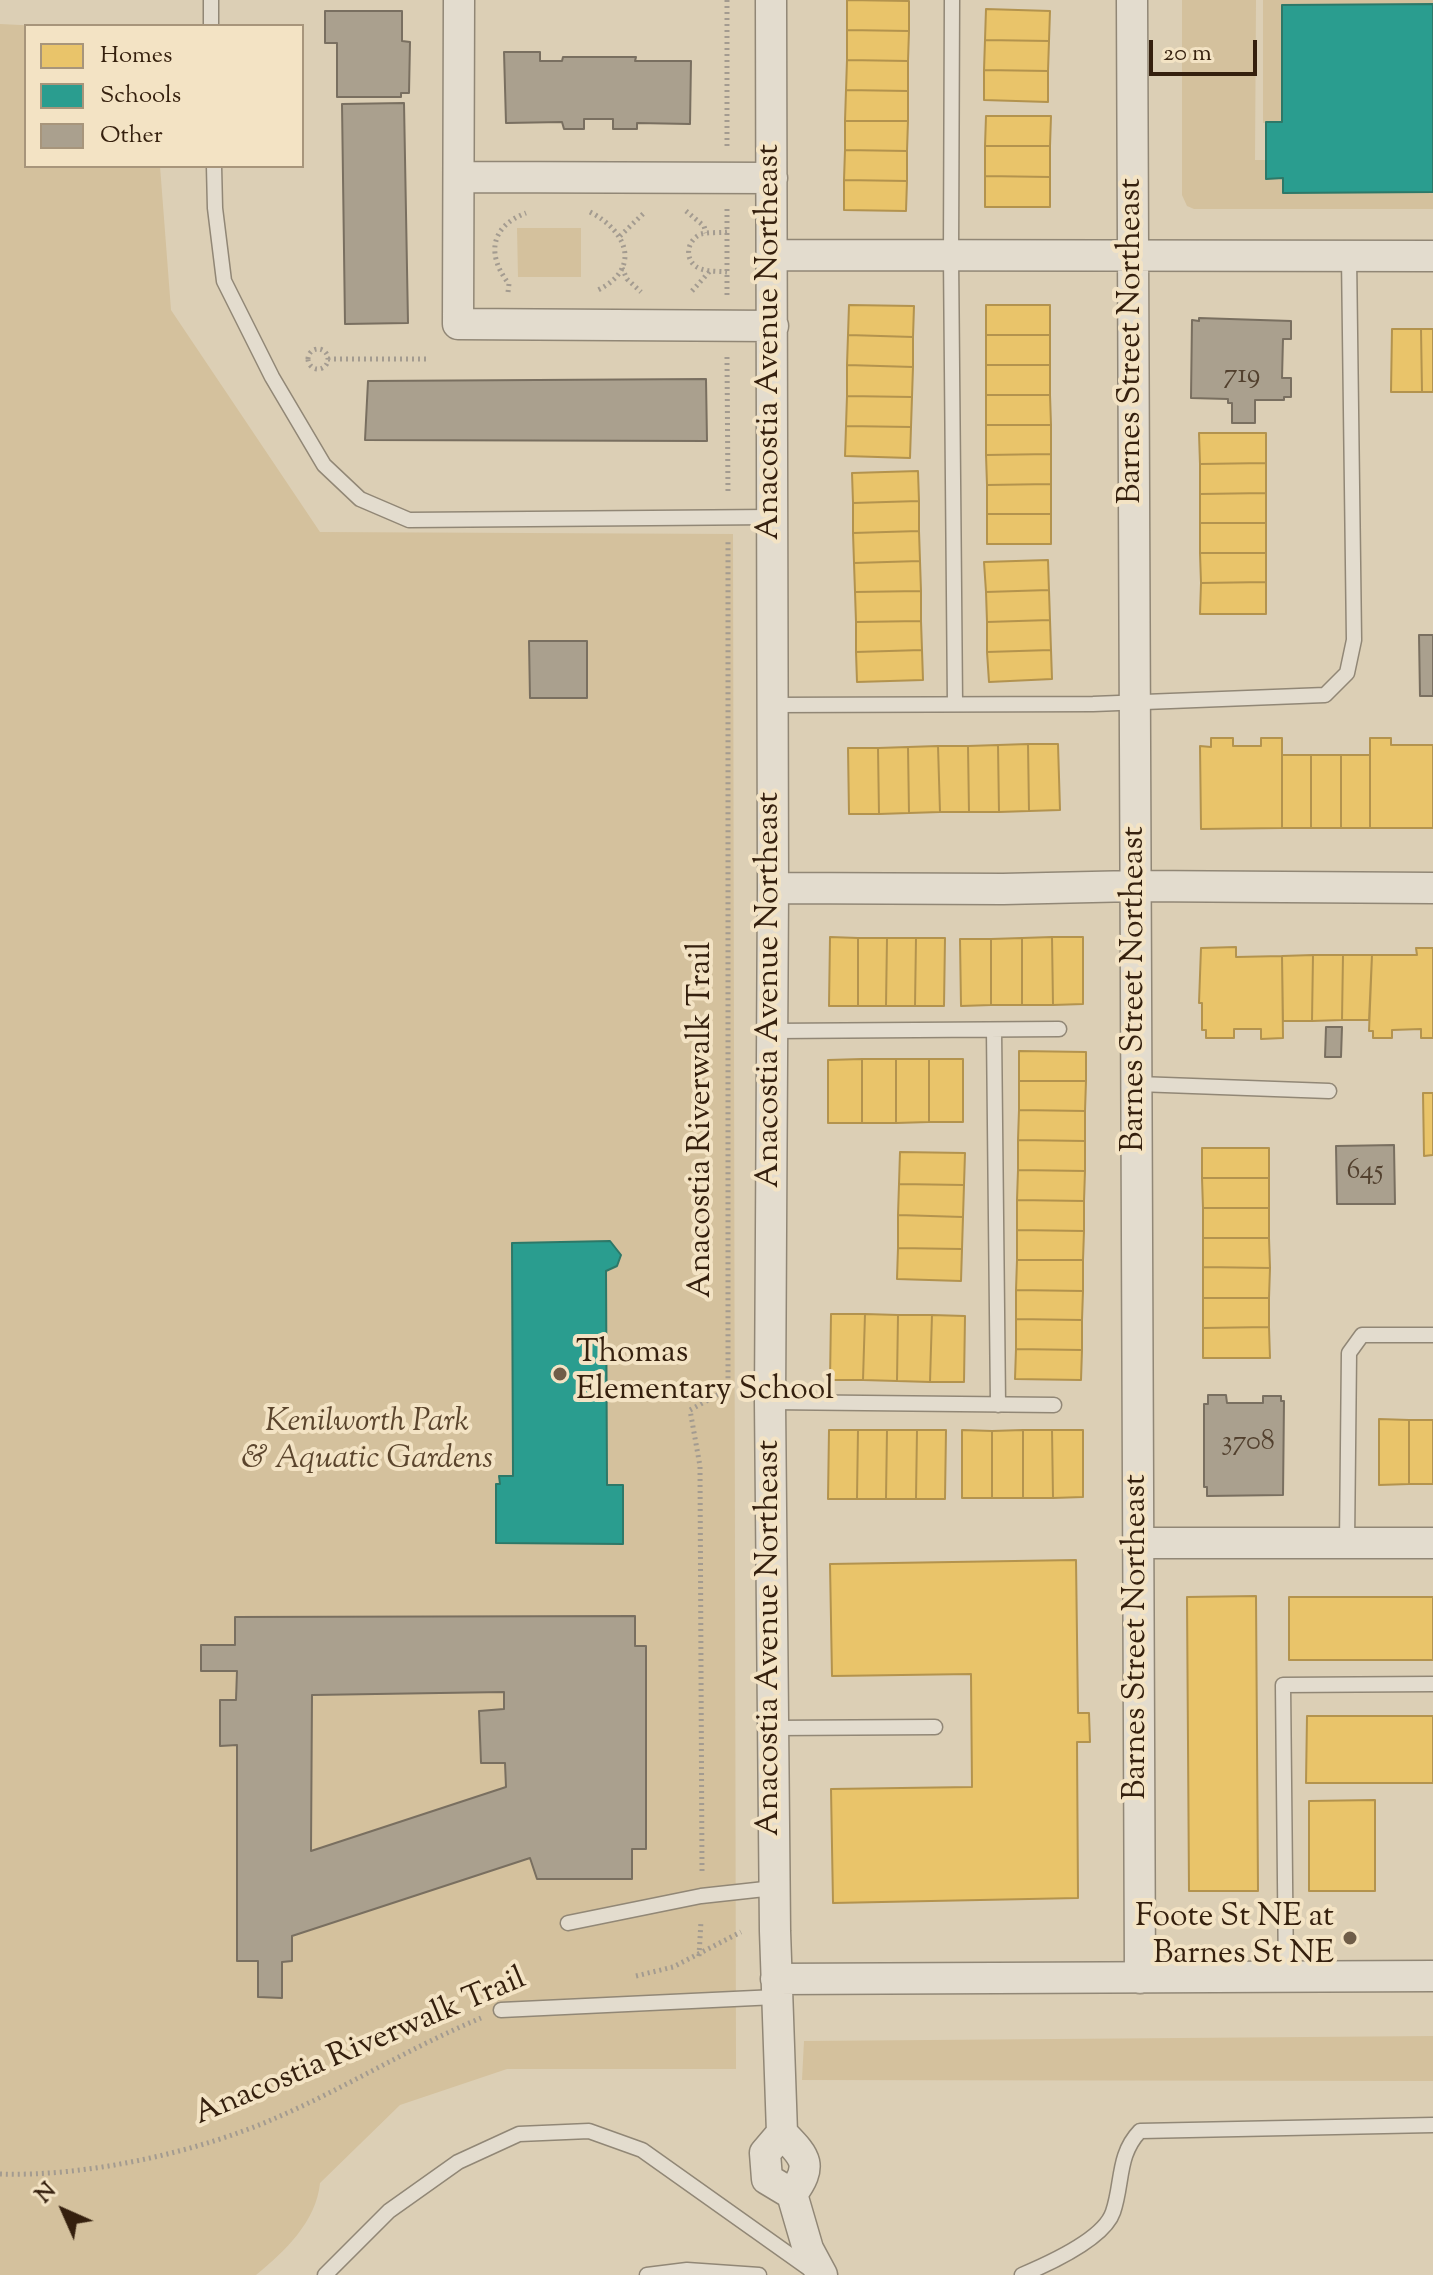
<!DOCTYPE html>
<style>
body{margin:0}
#map{position:relative;width:1433px;height:2275px;overflow:hidden;background:#dccfb5;font-family:"Sorts Mill Goudy",serif}
canvas{display:block}
.legend{position:absolute;left:24px;top:24px;width:280px;height:144px;box-sizing:border-box;background:#f3e3c4;border:2px solid #a7957b;margin:0;padding:10px 14px;list-style:none;font-size:24px;color:#35200e}
.legend li{display:flex;align-items:center;gap:16px;height:40px}
.legend b{width:40px;border:2px solid #a7957b}
.north{position:absolute;left:24px;top:2171px;width:80px;height:80px;-webkit-text-stroke:6px #f3e3c4;paint-order:stroke;rotate:315deg;font-size:22px;font-weight:700;line-height:32px;text-align:center;color:#35200e}
.north::after{content:'';display:block;margin:auto;width:28px;height:36px;background:#35200e;clip-path:polygon(50% 0,100% 100%,50% 72%,0 100%)}
.scale{position:absolute;left:1149px;top:40px;width:108px;height:36px;box-sizing:border-box;border:4px solid #35200e;border-top:0;padding-left:10px;font-size:24px;line-height:28px;white-space:nowrap;color:#35200e;-webkit-text-stroke:6px #f3e3c4;paint-order:stroke}
</style>
<div id="map">
<canvas width="1433" height="2275"></canvas>
<ul class="legend">
<li><b style="height:22px;background:#e9c46a"></b>Homes</li>
<li><b style="height:22px;background:#2a9d8f"></b>Schools</li>
<li><b style="height:22px;background:#aaa08e"></b>Other</li>
</ul>
<div class="north">N</div>
<div class="scale">20 m</div>
</div>
<script>
const ctx = document.querySelector('canvas').getContext('2d');
ctx.lineJoin = 'round';
function fillPath(path, color) {
  ctx.fillStyle = color;
  ctx.fill(path, 'evenodd');
}
function trace(path, color, width, dash) {
  ctx.strokeStyle = color;
  ctx.lineWidth = width;
  ctx.lineCap = dash ? 'butt' : 'round';
  ctx.setLineDash(dash || []);
  ctx.stroke(path);
}
function label(font, color, halo, rows, align = 'center') {
  ctx.font = font + ' "Sorts Mill Goudy",serif';
  ctx.lineWidth = 8;
  ctx.setLineDash([]);
  ctx.textBaseline = 'middle';
  ctx.strokeStyle = halo;
  ctx.fillStyle = color;
  for (const [text, x, y, turn = 0] of rows) {
    ctx.save();
    ctx.translate(x, y);
    ctx.rotate((+turn || 0) * Math.PI / 180);
    ctx.textAlign = isNaN(turn) ? turn : align;
    if (halo) ctx.strokeText(text, 0, 0);
    ctx.fillText(text, 0, 0);
    ctx.restore();
  }
}
const green = new Path2D(`
 M 1182,0 L 1256,0 L 1255,160 L 1266,160 L 1266,178 L 1433,192 L 1433,209 L 1194,209 L 1187,206 L 1182,195 Z
 M 1263,0 L 1433,0 L 1433,4 L 1282,5 L 1282,122 L 1263,123 Z
 M 0,24 L 41,26 L 26,26 L 26,166 L 160,166 L 171,310 L 320,532 L 733,534 L 736,2069 L 507,2069 L 400,2105 L 320,2183 C 316,2222 285,2251 256,2275 L 0,2275 Z
 M 517,228 L 581,228 L 581,277 L 518,277 Z
 M 1433,2036 L 1433,2081 L 802,2080 L 804,2041 Z`);
const homes = new Path2D(`
 M 847,0 L 909,1 L 909,31 L 847,30 Z
 M 986,9 L 1050,11 L 1049,41 L 985,40 Z
 M 847,30 L 909,31 L 908,61 L 847,60 Z
 M 985,40 L 1049,41 L 1048,71 L 984,70 Z
 M 847,60 L 908,61 L 908,91 L 846,90 Z
 M 984,70 L 1048,71 L 1048,102 L 984,100 Z
 M 846,90 L 908,91 L 908,121 L 845,121 Z
 M 986,116 L 1051,116 L 1050,146 L 985,146 Z
 M 845,121 L 908,121 L 907,151 L 845,150 Z
 M 985,146 L 1050,146 L 1050,177 L 985,176 Z
 M 845,150 L 907,151 L 907,181 L 844,180 Z
 M 985,176 L 1050,177 L 1050,207 L 985,207 Z
 M 844,180 L 907,181 L 906,211 L 844,210 Z
 M 849,305 L 914,306 L 913,337 L 848,335 Z
 M 986,305 L 1050,305 L 1050,335 L 986,335 Z
 M 1392,329 L 1421,329 L 1422,392 L 1391,392 Z
 M 1421,329 L 1433,329 L 1433,392 L 1422,392 Z
 M 848,335 L 913,337 L 913,367 L 847,365 Z
 M 986,335 L 1050,335 L 1050,365 L 986,365 Z
 M 847,365 L 913,367 L 912,397 L 847,396 Z
 M 986,365 L 1050,365 L 1050,395 L 986,395 Z
 M 986,395 L 1050,395 L 1051,425 L 986,425 Z
 M 847,396 L 912,397 L 911,427 L 846,426 Z
 M 986,425 L 1051,425 L 1051,454 L 986,455 Z
 M 846,426 L 911,427 L 910,458 L 845,456 Z
 M 1199,433 L 1266,433 L 1266,463 L 1200,464 Z
 M 1051,454 L 1051,484 L 987,485 L 986,455 Z
 M 1266,463 L 1266,493 L 1200,494 L 1200,464 Z
 M 918,471 L 919,501 L 853,503 L 852,473 Z
 M 1051,484 L 1051,514 L 987,514 L 987,485 Z
 M 1266,493 L 1266,523 L 1200,523 L 1200,494 Z
 M 919,501 L 919,531 L 853,533 L 853,503 Z
 M 987,514 L 1051,514 L 1051,544 L 987,544 Z
 M 1200,523 L 1266,523 L 1266,553 L 1200,553 Z
 M 919,531 L 920,561 L 854,563 L 853,533 Z
 M 1200,553 L 1266,553 L 1266,582 L 1201,583 Z
 M 1048,560 L 1049,590 L 986,592 L 984,562 Z
 M 920,561 L 921,591 L 855,592 L 854,563 Z
 M 1266,582 L 1266,614 L 1200,614 L 1201,583 Z
 M 1049,590 L 1050,620 L 987,622 L 986,592 Z
 M 921,591 L 921,621 L 856,622 L 855,592 Z
 M 1050,620 L 1051,650 L 987,652 L 987,622 Z
 M 921,621 L 922,650 L 856,652 L 856,622 Z
 M 922,650 L 923,680 L 857,682 L 856,652 Z
 M 1051,650 L 1052,679 L 989,682 L 987,652 Z
 M 1211,738 L 1233,738 L 1233,746 L 1261,746 L 1261,738 L 1282,738 L 1282,828 L 1201,829 L 1200,746 L 1211,747 Z
 M 1370,738 L 1391,738 L 1391,745 L 1433,745 L 1433,828 L 1370,828 Z
 M 1028,744 L 1058,744 L 1060,810 L 1029,811 Z
 M 1028,744 L 1029,811 L 999,812 L 998,745 Z
 M 998,745 L 999,812 L 969,812 L 968,746 Z
 M 938,746 L 968,746 L 969,812 L 940,812 Z
 M 938,746 L 940,812 L 909,813 L 908,747 Z
 M 908,747 L 909,813 L 879,814 L 878,748 Z
 M 848,748 L 878,748 L 879,814 L 849,814 Z
 M 1282,755 L 1311,755 L 1311,828 L 1282,828 Z
 M 1311,755 L 1341,755 L 1341,828 L 1311,828 Z
 M 1341,755 L 1370,755 L 1370,828 L 1341,828 Z
 M 830,937 L 858,938 L 858,1006 L 829,1006 Z
 M 1052,937 L 1083,937 L 1083,1004 L 1053,1005 Z
 M 1052,937 L 1053,1005 L 1022,1005 L 1022,938 Z
 M 858,938 L 887,938 L 886,1006 L 858,1006 Z
 M 887,938 L 916,938 L 915,1006 L 886,1006 Z
 M 916,938 L 945,938 L 944,1006 L 915,1006 Z
 M 1022,938 L 1022,1005 L 991,1005 L 991,939 Z
 M 960,939 L 991,939 L 991,1005 L 961,1006 Z
 M 1236,947 L 1236,957 L 1282,956 L 1283,1038 L 1261,1039 L 1261,1029 L 1234,1029 L 1234,1038 L 1206,1038 L 1206,1030 L 1202,1030 L 1202,1003 L 1199,1003 L 1201,948 Z
 M 1416,948 L 1433,948 L 1433,1038 L 1421,1038 L 1421,1029 L 1392,1030 L 1392,1038 L 1373,1038 L 1373,1031 L 1369,1031 L 1372,955 L 1417,955 Z
 M 1313,955 L 1312,1021 L 1283,1021 L 1282,956 Z
 M 1313,955 L 1343,955 L 1342,1020 L 1312,1021 Z
 M 1343,955 L 1372,955 L 1369,1020 L 1342,1020 Z
 M 1019,1051 L 1086,1052 L 1086,1081 L 1019,1081 Z
 M 862,1059 L 862,1123 L 828,1123 L 828,1060 Z
 M 862,1059 L 896,1059 L 896,1123 L 862,1123 Z
 M 896,1059 L 929,1059 L 929,1122 L 896,1123 Z
 M 929,1059 L 963,1059 L 963,1122 L 929,1122 Z
 M 1019,1081 L 1086,1081 L 1085,1111 L 1019,1110 Z
 M 1423,1093 L 1433,1093 L 1433,1155 L 1424,1156 Z
 M 1019,1110 L 1085,1111 L 1085,1141 L 1018,1140 Z
 M 1018,1140 L 1085,1141 L 1085,1171 L 1018,1170 Z
 M 1202,1148 L 1269,1148 L 1269,1178 L 1202,1178 Z
 M 900,1152 L 965,1153 L 964,1185 L 899,1184 Z
 M 1018,1170 L 1085,1171 L 1084,1201 L 1017,1200 Z
 M 1202,1178 L 1269,1178 L 1269,1208 L 1203,1208 Z
 M 899,1184 L 964,1185 L 963,1217 L 898,1215 Z
 M 1017,1200 L 1084,1201 L 1084,1231 L 1017,1230 Z
 M 1203,1208 L 1269,1208 L 1269,1238 L 1203,1238 Z
 M 898,1215 L 963,1217 L 962,1249 L 898,1248 Z
 M 1017,1230 L 1084,1231 L 1083,1260 L 1017,1260 Z
 M 1203,1238 L 1269,1238 L 1270,1268 L 1203,1267 Z
 M 898,1248 L 962,1249 L 961,1281 L 897,1279 Z
 M 1017,1260 L 1083,1260 L 1083,1291 L 1016,1290 Z
 M 1203,1267 L 1270,1268 L 1269,1298 L 1203,1298 Z
 M 1016,1290 L 1083,1291 L 1082,1320 L 1016,1319 Z
 M 1203,1298 L 1269,1298 L 1269,1327 L 1203,1328 Z
 M 831,1314 L 865,1314 L 863,1380 L 830,1380 Z
 M 865,1314 L 898,1315 L 897,1381 L 863,1380 Z
 M 898,1315 L 932,1315 L 930,1382 L 897,1381 Z
 M 932,1315 L 965,1316 L 964,1382 L 930,1382 Z
 M 1016,1319 L 1082,1320 L 1082,1350 L 1016,1349 Z
 M 1269,1327 L 1270,1358 L 1203,1358 L 1203,1328 Z
 M 1016,1349 L 1082,1350 L 1081,1380 L 1015,1379 Z
 M 1379,1419 L 1409,1420 L 1409,1484 L 1379,1485 Z
 M 1409,1420 L 1433,1420 L 1433,1484 L 1409,1484 Z
 M 829,1430 L 858,1430 L 857,1499 L 828,1499 Z
 M 858,1430 L 887,1430 L 886,1499 L 857,1499 Z
 M 887,1430 L 917,1430 L 916,1499 L 886,1499 Z
 M 917,1430 L 946,1430 L 945,1499 L 916,1499 Z
 M 962,1430 L 992,1431 L 992,1498 L 962,1498 Z
 M 1023,1430 L 1052,1430 L 1053,1498 L 1023,1498 Z
 M 1023,1430 L 1023,1498 L 992,1498 L 992,1431 Z
 M 1052,1430 L 1083,1430 L 1083,1497 L 1053,1498 Z
 M 1076,1560 L 1078,1713 L 1089,1713 L 1090,1742 L 1077,1742 L 1078,1898 L 833,1903 L 831,1789 L 972,1787 L 971,1674 L 832,1676 L 830,1564 Z
 M 1256,1596 L 1258,1891 L 1189,1891 L 1187,1597 Z
 M 1289,1597 L 1433,1597 L 1433,1660 L 1289,1660 Z
 M 1307,1716 L 1433,1716 L 1433,1783 L 1306,1783 Z
 M 1375,1800 L 1375,1891 L 1309,1891 L 1309,1801 Z`);
const schools = new Path2D(`
 M 1433,4 L 1433,192 L 1283,193 L 1283,178 L 1266,179 L 1266,122 L 1282,122 L 1282,5 Z
 M 610,1241 L 621,1255 L 617,1266 L 606,1271 L 607,1485 L 623,1485 L 623,1544 L 496,1543 L 496,1484 L 500,1484 L 499,1476 L 513,1476 L 512,1243 Z`);
const building = new Path2D(`
 M 325,11 L 402,11 L 402,41 L 410,42 L 409,93 L 401,93 L 401,97 L 337,97 L 337,43 L 325,43 Z
 M 504,52 L 540,52 L 540,61 L 562,61 L 563,57 L 636,57 L 635,61 L 691,61 L 690,124 L 637,123 L 637,129 L 613,129 L 613,119 L 584,119 L 584,129 L 564,129 L 562,122 L 506,123 Z
 M 404,103 L 408,323 L 345,324 L 342,104 Z
 M 1199,318 L 1291,321 L 1291,339 L 1283,339 L 1282,378 L 1291,378 L 1291,397 L 1284,397 L 1284,400 L 1255,400 L 1255,423 L 1232,423 L 1232,403 L 1228,403 L 1228,399 L 1191,398 L 1192,320 L 1199,321 Z
 M 706,379 L 707,441 L 365,440 L 368,381 Z
 M 1419,635 L 1433,635 L 1433,696 L 1420,696 Z
 M 529,641 L 587,641 L 587,698 L 530,698 Z
 M 1326,1027 L 1342,1027 L 1341,1057 L 1325,1057 Z
 M 1394,1145 L 1395,1204 L 1337,1204 L 1336,1146 Z
 M 1208,1395 L 1226,1395 L 1227,1403 L 1263,1403 L 1263,1396 L 1281,1396 L 1281,1401 L 1284,1401 L 1283,1495 L 1207,1496 L 1207,1487 L 1204,1487 L 1204,1404 L 1208,1404 Z
 M 635,1616 L 635,1646 L 646,1646 L 646,1849 L 632,1849 L 632,1879 L 537,1879 L 530,1858 L 292,1936 L 292,1961 L 282,1962 L 282,1998 L 258,1997 L 258,1961 L 237,1961 L 237,1745 L 220,1746 L 220,1700 L 236,1700 L 237,1671 L 201,1671 L 201,1645 L 235,1645 L 235,1617 ZM 504,1692 L 504,1709 L 479,1711 L 481,1763 L 505,1763 L 506,1787 L 311,1851 L 312,1695 Z`);
const path = new Path2D(`
 M 727,0 L 727,147
 M 686,211 L 704,226 L 706,233
 M 590,212 C 627,231 642,268 598,290
 M 727,232 C 719,233 709,232 701,234 C 685,241 684,263 701,269 C 709,272 719,271 727,272
 M 620,236 L 645,212
 M 622,268 L 627,279 L 641,292
 M 692,291 L 710,271
 M 508,292 L 509,284 C 487,256 489,227 526,213
 M 727,295 L 727,209
 M308 359a10 10 0 1 1 20 0a10 10 0 1 1-20 0Z
 M 727,357 L 728,495
 M 328,359 L 430,359
 M 702,1871 L 700,1466 L 690,1410 L 728,1389 L 728,541
 M 699,1956 L 701,1921
 M 636,1976 L 673,1967 L 741,1932
 M 0,2174 C 87,2177 199,2152 278,2117 C 347,2087 411,2047 481,2018`);
const service = new Path2D(`
 M 211,0 L 211,26
 M 952,0 L 951,256 L 955,704
 M 214,166 L 215,208 L 224,281 L 272,377 L 324,465 L 360,499 L 409,520 L 772,517
 M 772,705 L 1093,704 L 1325,695 L 1347,673 L 1354,640 L 1349,256
 M 994,1030 L 998,1405
 M 773,1031 L 1059,1029
 M 1138,1084 L 1329,1091
 M 770,1402 L 1054,1405
 M 1347,1543 L 1349,1353 L 1362,1335 L 1433,1335
 M 773,1728 L 935,1727
 M 568,1923 L 701,1896 L 774,1888
 M 1286,1977 L 1283,1685 L 1433,1684
 M 501,2010 L 776,1997
 M 325,2275 L 389,2211 L 458,2162 L 519,2134 L 589,2131 L 642,2150 L 811,2270
 M 647,2275 L 687,2270 L 759,2275
 M 1022,2275 C 1048,2264 1104,2239 1113,2212 C 1123,2183 1117,2155 1140,2131 L 1433,2125`);
const minor = new Path2D(`
 M 459,0 L 458,324 L 773,326
 M 771,0 L 773,888 L 770,1402 L 775,1931 L 782,2133 L 765,2153 L 767,2179 L 792,2194 L 808,2249 L 822,2275
 M 1132,0 L 1140,1978
 M 459,177 L 772,178
 M 773,255 L 1433,256
 M 773,888 L 1003,889 L 1136,886 L 1433,888
 M 1137,1543 L 1433,1543
 M 776,1979 L 1433,1976
 M 782,2133 C 805,2157 814,2164 792,2194`);
const markers = [
 [560,1374,8,"#6f5d48"],
 [1350,1938,8,"#6f5d48"]
];
const numberNames = [
 ["719",1242,377],
 ["645",1365,1173],
 ["3708",1248,1444]
];
const streetNames = [
 ["Barnes Street Northeast",1134,341,-90],
 ["Anacostia Avenue Northeast",772,342,-90],
 ["Barnes Street Northeast",1137,989,-90],
 ["Anacostia Avenue Northeast",772,990,-90],
 ["Anacostia Riverwalk Trail",704,1120,-90],
 ["Barnes Street Northeast",1139,1637,-90],
 ["Anacostia Avenue Northeast",772,1638,-90],
 ["Anacostia Riverwalk Trail",361,2049,-23]
];
const poiNames = [
 ["Thomas",576,1356],
 ["Elementary School",576,1393],
 ["Foote St NE at",1334,1920,"right"],
 ["Barnes St NE",1334,1957,"right"]
];
const parkNames = [
 ["Kenilworth Park",367,1425],
 ["& Aquatic Gardens",367,1462]
];
fillPath(green, '#d4c19d');
fillPath(homes, '#e9c46a');
trace(homes, '#b3934e', 2);
fillPath(schools, '#2a9d8f');
trace(schools, '#2d7868', 2);
fillPath(building, '#aaa08e');
trace(building, '#796f60', 2);
trace(service, '#918776', 17);
trace(minor, '#918776', 33);
trace(path, '#a39b90', 5, [2, 4]);
trace(service, '#e3dcce', 14);
trace(minor, '#e3dcce', 30);
for (const [x, y, r, color] of markers) {
  const dot = new Path2D();
  dot.arc(x, y, r, 0, 2 * Math.PI);
  ctx.fillStyle = color;
  ctx.fill(dot);
  trace(dot, '#f3e3c4', 3);
}
label('28px', '#52402e', null, numberNames);
label('32px', '#35200e', '#f3e3c4', streetNames);
label('32px', '#35200e', '#f3e3c4', poiNames, 'left');
label('italic 32px', '#5b452d', '#f3e3c4', parkNames);
</script>
